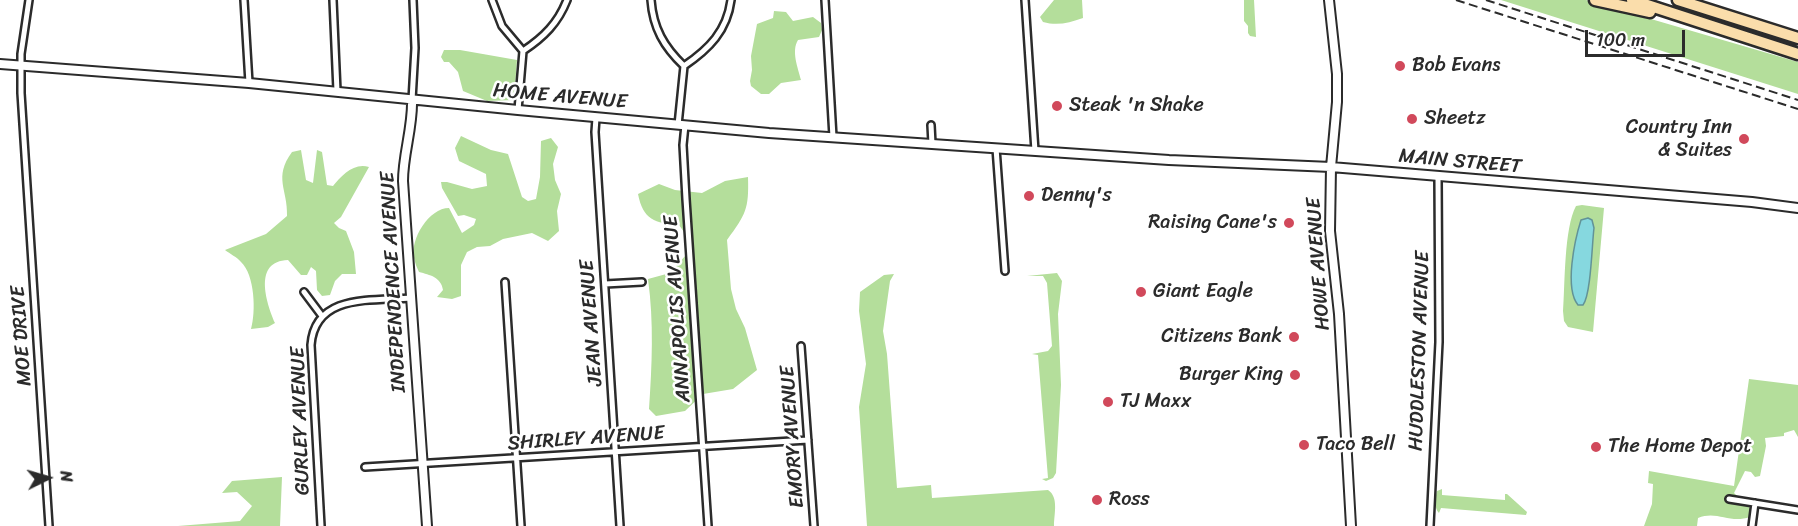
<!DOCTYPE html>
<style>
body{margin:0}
#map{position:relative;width:1798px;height:526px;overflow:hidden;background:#fff;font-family:Sriracha,sans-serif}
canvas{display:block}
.north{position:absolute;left:18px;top:448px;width:60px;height:60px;-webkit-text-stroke:4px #fff;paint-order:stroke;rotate:85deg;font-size:16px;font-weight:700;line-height:24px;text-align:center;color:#2b2b2b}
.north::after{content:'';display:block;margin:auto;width:21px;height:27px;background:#2b2b2b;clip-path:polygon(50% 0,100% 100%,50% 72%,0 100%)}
.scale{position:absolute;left:1585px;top:30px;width:100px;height:27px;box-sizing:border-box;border:3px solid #2b2b2b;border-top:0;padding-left:8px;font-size:18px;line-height:21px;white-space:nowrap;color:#2b2b2b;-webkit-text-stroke:4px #fff;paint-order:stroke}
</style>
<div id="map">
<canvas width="1798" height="526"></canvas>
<div class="north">N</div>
<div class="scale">100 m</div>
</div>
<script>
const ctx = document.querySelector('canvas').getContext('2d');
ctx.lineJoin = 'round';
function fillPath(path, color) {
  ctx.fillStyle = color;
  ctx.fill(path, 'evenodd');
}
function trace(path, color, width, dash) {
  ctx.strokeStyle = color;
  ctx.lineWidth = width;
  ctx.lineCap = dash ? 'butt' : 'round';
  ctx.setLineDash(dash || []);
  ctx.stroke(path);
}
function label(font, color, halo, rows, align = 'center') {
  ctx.font = font + ' Sriracha,sans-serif';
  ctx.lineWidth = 5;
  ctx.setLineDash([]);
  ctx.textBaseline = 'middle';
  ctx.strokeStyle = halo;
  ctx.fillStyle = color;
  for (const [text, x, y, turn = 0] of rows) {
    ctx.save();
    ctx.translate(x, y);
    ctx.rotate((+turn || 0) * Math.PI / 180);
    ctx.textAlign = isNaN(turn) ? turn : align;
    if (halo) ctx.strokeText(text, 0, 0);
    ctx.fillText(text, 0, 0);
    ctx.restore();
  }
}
const green = new Path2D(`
 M 1054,0 L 1082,0 L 1083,18 C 1069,23 1057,26 1043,22 L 1040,17 Z
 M 1244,0 L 1254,0 L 1256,37 L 1250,36 L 1248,33 L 1248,26 L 1244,21 Z
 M 1501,0 L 1586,0 L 1798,62 L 1798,94 Z
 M 774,11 L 786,12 L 793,21 L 813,17 L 821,23 L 822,30 L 819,37 L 798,40 C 791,51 798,68 801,80 L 781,83 L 769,94 L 761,94 L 751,86 L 750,81 L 752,70 L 751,56 L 757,24 L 773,18 Z
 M 444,50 L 460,50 L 517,60 L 514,100 L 487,101 L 463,91 L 458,72 L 449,62 L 444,62 L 441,57 Z
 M 461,136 L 491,150 L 508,154 L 522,197 L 528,201 L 536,199 L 540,177 L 541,141 L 551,138 L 558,147 L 553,164 L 555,180 L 561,194 L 557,211 L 559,231 L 548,241 L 532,233 L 503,239 L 490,246 L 477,247 L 467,252 L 461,265 L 461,296 L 452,299 L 437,297 L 443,290 C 441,277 430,275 419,272 C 417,268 415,263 414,258 C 410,239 429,208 449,208 L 462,233 L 474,225 L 476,219 L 464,215 L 458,216 L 442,188 L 441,182 L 447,182 L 472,189 L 487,186 L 486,174 L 459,161 L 455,148 Z
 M 301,150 L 306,180 L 313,183 L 317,150 L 322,152 L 327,185 L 333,186 C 341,176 354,162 369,167 L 341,217 L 334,223 L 339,228 L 346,231 L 354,252 L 356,274 L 342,274 L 335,281 L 330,295 L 322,296 L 317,290 L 316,271 L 311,267 L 307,275 L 301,275 L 288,260 C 253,261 266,302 275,323 L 268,327 L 251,329 C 256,312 255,275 241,262 C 237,257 230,254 225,250 L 266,234 L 287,216 C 288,189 273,178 292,152 Z
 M 748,177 C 749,209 746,214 727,240 L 731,289 L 736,309 L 745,328 L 757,370 L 733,389 L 703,394 L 685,411 L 656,416 L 649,409 C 652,366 654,322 648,279 L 670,273 L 694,246 L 679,225 C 655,223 643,220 638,194 L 659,184 L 675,190 L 702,193 L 725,181 Z
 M 1582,205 L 1604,208 L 1593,332 L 1568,327 L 1564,321 L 1563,311 C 1565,284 1564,228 1576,206 Z
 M 1057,273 L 1062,281 L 1058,314 L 1061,385 L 1056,473 L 1053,478 L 1046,481 L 1042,479 L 1048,478 L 1038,355 L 1032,354 L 1048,351 L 1052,346 L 1047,283 L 1043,276 L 1027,276 Z
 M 894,274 L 890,281 L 883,331 L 887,354 L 897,488 L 931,485 L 932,498 L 1048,490 C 1059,497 1054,514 1054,526 L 867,526 L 859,407 L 866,364 L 859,311 L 860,292 L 884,275 Z
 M 1749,379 L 1798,385 L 1798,437 L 1794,430 L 1784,433 L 1784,436 L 1765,438 L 1766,446 L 1760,476 L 1755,477 L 1751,472 L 1745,471 L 1734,493 L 1750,508 L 1750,517 C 1729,524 1717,510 1698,518 L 1697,526 L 1644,526 L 1652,504 L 1653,484 L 1648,483 L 1649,471 L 1734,486 Z
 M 282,477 L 280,526 L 178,526 L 240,521 L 252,506 L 237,492 L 222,493 L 232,481 Z
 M 1442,489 L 1442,495 L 1505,500 L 1505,494 L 1507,494 L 1527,512 L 1526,515 L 1441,508 L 1439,513 C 1434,508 1435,498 1437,491 Z`);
const water = new Path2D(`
 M 1588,218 L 1592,220 L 1594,228 C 1592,243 1591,295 1583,305 L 1578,305 C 1564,288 1575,239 1581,220 Z`);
const street = new Path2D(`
 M 29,0 L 21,54 L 21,93 L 49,526
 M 244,0 L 249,83
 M 333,0 L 337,91
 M 492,0 L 502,26 L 523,51 L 518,110
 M 651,0 C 653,28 664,47 684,66
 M 825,0 L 833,137
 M 1025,0 L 1035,151
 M 523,51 C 544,37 558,23 567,0
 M 412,100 L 415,48 L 413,0
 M 596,118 L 595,132 L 620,526
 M 678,125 L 684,66 C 709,49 727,31 731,0
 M 685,125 L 683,145 L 686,199 L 708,526
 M 931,125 L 932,144
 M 996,148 L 1005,271
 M 505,282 L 521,526
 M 605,284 L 642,282
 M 304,292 L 322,316
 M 801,346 L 814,526
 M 365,467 L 808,440
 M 1729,499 L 1798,510
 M 321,526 L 311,345 C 315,293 373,301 411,298
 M 1430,526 L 1439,342 L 1438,177
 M 1752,526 L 1755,503`);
const secondary = new Path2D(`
 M 1329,0 L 1337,74 L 1337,102 L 1331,167 L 1330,231 L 1339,314 L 1351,526
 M 0,64 L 249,83 L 518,110 L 769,133 L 1169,160 L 1331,167 L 1752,202 L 1798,208
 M 412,100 C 413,127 403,154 403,181 L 427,526`);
const highway = new Path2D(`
 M 1595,0 L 1650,12
 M 1632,0 L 1798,54
 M 1678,0 L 1798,38`);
const rail = new Path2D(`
 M 1456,0 L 1798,109
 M 1486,0 L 1798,100`);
const markers = [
 [1400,66,6,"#d1495b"],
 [1057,106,6,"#d1495b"],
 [1412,119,6,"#d1495b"],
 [1744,139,6,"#d1495b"],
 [1029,196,6,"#d1495b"],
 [1289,223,6,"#d1495b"],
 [1141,292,6,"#d1495b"],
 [1294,337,6,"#d1495b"],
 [1295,375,6,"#d1495b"],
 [1108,402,6,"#d1495b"],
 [1304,445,6,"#d1495b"],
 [1596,447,6,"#d1495b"],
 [1097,500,6,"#d1495b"]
];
const poiNames = [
 ["Bob Evans",1412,66],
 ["Steak 'n Shake",1069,106],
 ["Sheetz",1424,119],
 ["Country Inn",1732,128,"right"],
 ["& Suites",1732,151,"right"],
 ["Denny's",1041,196],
 ["Raising Cane's",1277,223,"right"],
 ["Giant Eagle",1153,292],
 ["Citizens Bank",1282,337,"right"],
 ["Burger King",1283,375,"right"],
 ["TJ Maxx",1120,402],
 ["Taco Bell",1316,445],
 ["The Home Depot",1608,447],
 ["Ross",1109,500]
];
const streetNames = [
 ["HOME AVENUE",560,97,5],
 ["MAIN STREET",1460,162,5],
 ["HOWE AVENUE",1319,264,-94],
 ["INDEPENDENCE AVENUE",394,282,-93],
 ["ANNAPOLIS AVENUE",678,309,-94],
 ["JEAN AVENUE",592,323,-94],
 ["MOE DRIVE",22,336,-94],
 ["HUDDLESTON AVENUE",1420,351,-88],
 ["GURLEY AVENUE",301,421,-92],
 ["EMORY AVENUE",793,437,-94],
 ["SHIRLEY AVENUE",586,439,-4]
];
fillPath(green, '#b4de9b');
fillPath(water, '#86d8df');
trace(water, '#629397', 1.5);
trace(street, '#2b2b2b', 10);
trace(secondary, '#2b2b2b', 12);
trace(highway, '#2b2b2b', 15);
trace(street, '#fff', 5);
trace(secondary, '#fff', 8);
trace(highway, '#faddab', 10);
trace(rail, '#2b2b2b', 2, [9, 4.5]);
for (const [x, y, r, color] of markers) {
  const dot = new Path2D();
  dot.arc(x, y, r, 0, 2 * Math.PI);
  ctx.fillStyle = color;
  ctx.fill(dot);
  trace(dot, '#fff', 2);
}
label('20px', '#2b2b2b', '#fff', poiNames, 'left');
label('20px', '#2b2b2b', '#fff', streetNames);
</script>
